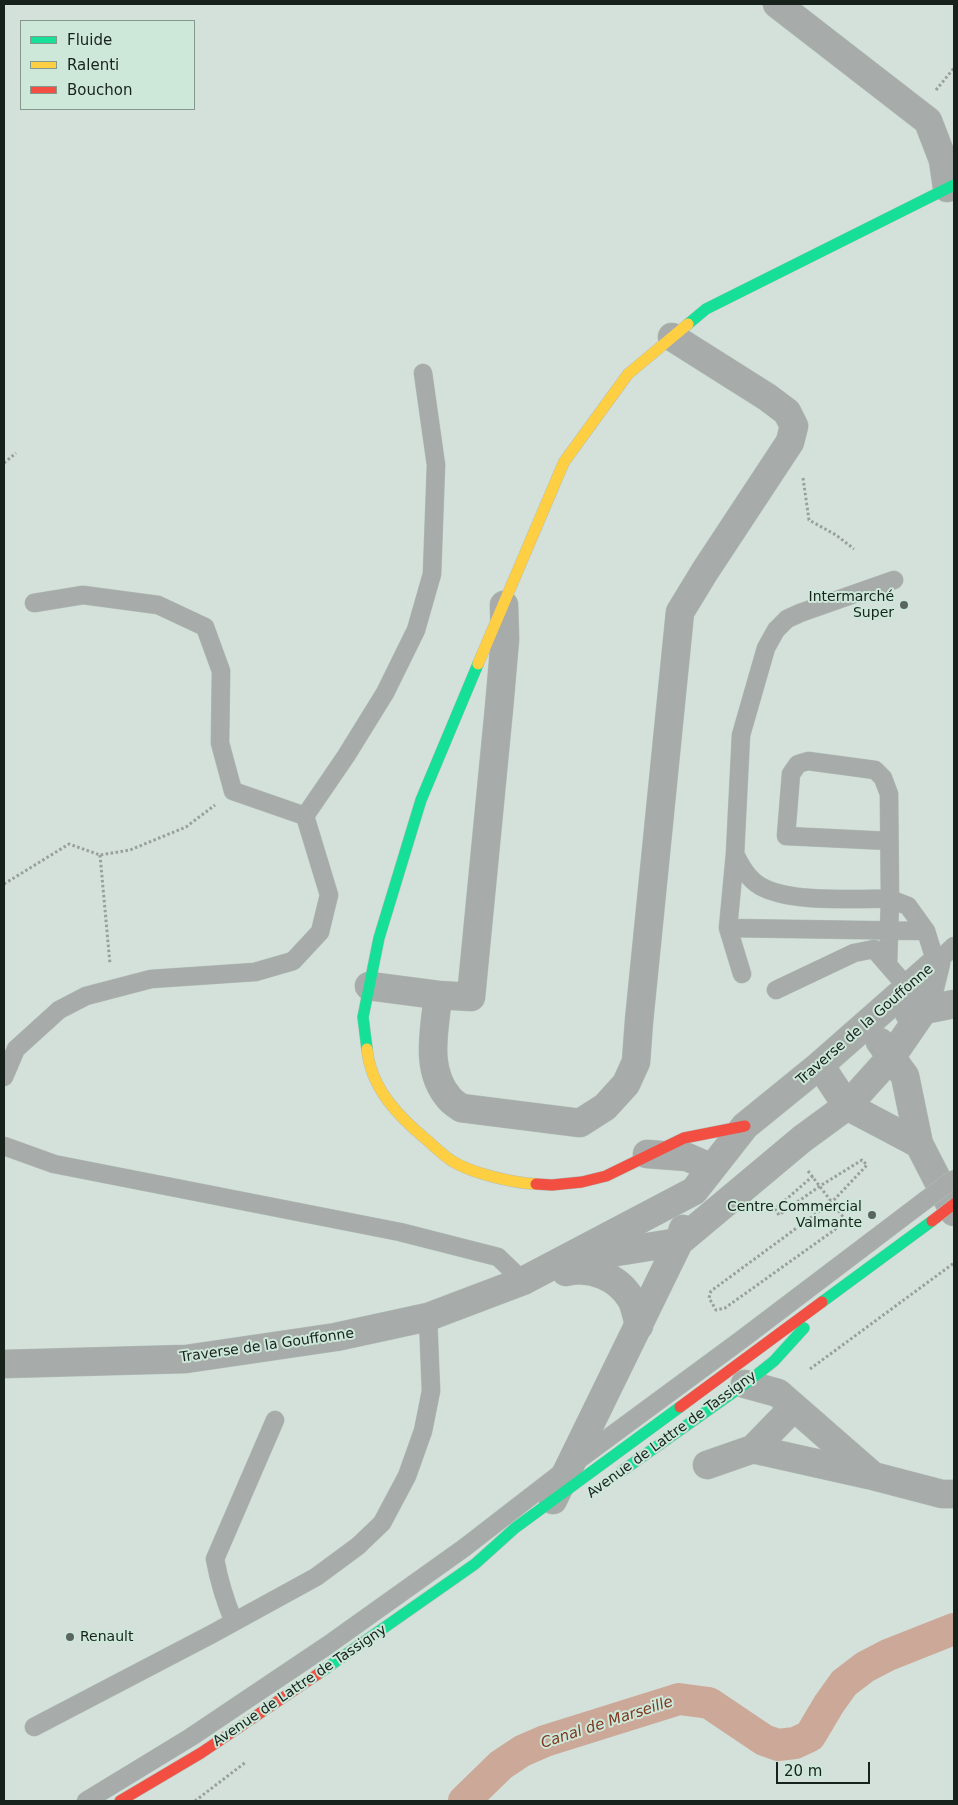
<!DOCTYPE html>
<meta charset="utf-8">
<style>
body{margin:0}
#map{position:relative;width:958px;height:1805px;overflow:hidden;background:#d3e1da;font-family:"DejaVu Sans",sans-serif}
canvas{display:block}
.frame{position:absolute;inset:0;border:5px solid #18221d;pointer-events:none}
.legend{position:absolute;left:20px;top:20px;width:175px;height:90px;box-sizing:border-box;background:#cde7d9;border:1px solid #85988e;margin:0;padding:6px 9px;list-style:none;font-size:15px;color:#18221d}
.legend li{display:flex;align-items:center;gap:10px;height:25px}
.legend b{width:25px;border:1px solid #85988e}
.scale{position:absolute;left:776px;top:1762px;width:94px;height:22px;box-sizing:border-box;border:2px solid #18221d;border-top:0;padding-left:6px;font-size:15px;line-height:18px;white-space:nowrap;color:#18221d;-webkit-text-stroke:4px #cde7d9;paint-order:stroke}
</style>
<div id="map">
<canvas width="958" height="1805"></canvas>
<div class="frame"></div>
<ul class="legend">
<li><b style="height:6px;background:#16e098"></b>Fluide</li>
<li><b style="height:6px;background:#ffcf43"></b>Ralenti</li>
<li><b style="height:6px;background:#f24e42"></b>Bouchon</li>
</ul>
<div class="scale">20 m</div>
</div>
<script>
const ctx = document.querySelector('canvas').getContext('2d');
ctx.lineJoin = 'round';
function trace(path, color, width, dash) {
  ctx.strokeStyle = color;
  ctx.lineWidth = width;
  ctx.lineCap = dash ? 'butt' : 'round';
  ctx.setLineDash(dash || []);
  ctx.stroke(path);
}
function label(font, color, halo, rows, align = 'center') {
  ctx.font = font + ' "DejaVu Sans",sans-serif';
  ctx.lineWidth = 4;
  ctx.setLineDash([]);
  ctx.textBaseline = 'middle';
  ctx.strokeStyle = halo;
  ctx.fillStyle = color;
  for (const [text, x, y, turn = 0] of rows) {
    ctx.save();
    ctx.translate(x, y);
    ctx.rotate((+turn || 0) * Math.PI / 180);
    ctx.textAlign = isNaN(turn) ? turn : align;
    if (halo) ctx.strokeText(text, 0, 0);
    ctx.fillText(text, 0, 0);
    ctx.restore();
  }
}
const canal = new Path2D(`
 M 464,1801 L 501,1765 L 522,1751 L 545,1741 L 679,1699 L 709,1703 L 764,1740 L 778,1745 L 795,1743 L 810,1736 L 829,1704 L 844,1683 L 865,1667 L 888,1655 L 954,1629`);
const path = new Path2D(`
 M 936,90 L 954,68
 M 4,463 L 16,453
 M 803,478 L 809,520 L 836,535 L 854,549
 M 100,855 L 110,964
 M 4,884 L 69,844 L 100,855 L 130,850 L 186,827 L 215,805
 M 808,1171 L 847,1222
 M 813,1176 L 775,1209 L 779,1215 L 820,1186 L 862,1160 L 867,1165 L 832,1202 L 711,1291 L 709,1298 L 716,1310 L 725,1308 L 847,1221
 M 810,1369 L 954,1263
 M 195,1801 L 246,1762`);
const lane = new Path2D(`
 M 305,816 L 346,756 L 385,693 L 416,630 L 432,574 L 436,465 L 423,373
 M 889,841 L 786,836 L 791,774 L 798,764 L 808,761 L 875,770 L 883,778 L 889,794 L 890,899 C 855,898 795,903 764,888 C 750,882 741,867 735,854 L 741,735 L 766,648 L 776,630 L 787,619 L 800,613 L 894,580
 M 735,854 L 728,928 L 742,974
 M 728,928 L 926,931
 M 888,964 L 890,899 L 908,906 L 926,931 L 936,963 L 954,946
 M 776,990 L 854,953 L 874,949 L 907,987
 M 4,1077 L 16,1049 L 59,1010 L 86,996 L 151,979 L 255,972 L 293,961 L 320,932 L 329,895 L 305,816 L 233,791 L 220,743 L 221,671 L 205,627 L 158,605 L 83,595 L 34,603
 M 4,1146 L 54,1164 L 400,1232 L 498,1257 L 523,1281
 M 234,1622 C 225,1601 219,1581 215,1559 L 275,1420
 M 34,1727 L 212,1634 L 316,1577 L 358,1546 L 382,1523 L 407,1476 L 423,1431 L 431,1391 L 428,1317
 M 86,1801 L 191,1737 L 328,1645 L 464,1548 L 570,1466 L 741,1340 L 923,1202`);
const street = new Path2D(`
 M 777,4 L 928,121 L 943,160 L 947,188
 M 369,986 L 438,995 C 435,1029 424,1069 449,1098 C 452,1102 457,1105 461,1108 L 580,1123 L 605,1107 L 626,1084 L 636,1062 L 639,1021 L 680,612 L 705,571 L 790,442 L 794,426 L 787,412 L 767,397 L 672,337
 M 438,995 L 471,997 L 499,708 L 505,639 L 504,605
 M 909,1013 L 954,1004
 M 880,1042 L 905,1076 L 919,1144 L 954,1212
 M 820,1065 L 847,1106 L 919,1144
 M 647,1154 L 687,1157 L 712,1168
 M 585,1257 L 679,1242 L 802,1139 L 847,1106 L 892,1056 L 925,1008 L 936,963
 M 566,1272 C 591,1266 618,1277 631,1299 C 635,1306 637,1317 639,1326
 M 4,1364 L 186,1359 L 336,1337 L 428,1317 L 523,1281 L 694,1191 L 745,1126 L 820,1065 L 936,963
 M 745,1384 L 778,1393 L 873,1476 L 942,1494 L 954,1494
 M 753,1449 L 794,1407
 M 707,1465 L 753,1449 L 869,1475
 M 553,1500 L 679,1242 L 683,1229`);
const fast = new Path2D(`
 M 688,324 L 706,309 L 954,185
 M 367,1049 L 363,1017 L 379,938 L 421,800 L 478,664
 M 822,1302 L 932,1221
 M 622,1471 L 745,1384 L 774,1361 L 804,1328
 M 318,1674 L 475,1564 L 515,1528 L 680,1407`);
const slow = new Path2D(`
 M 478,664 L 564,462 L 628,374 L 688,324
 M 367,1049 C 371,1089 399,1117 428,1141 C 436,1148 443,1155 452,1161 C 471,1173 513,1183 536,1184`);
const jam = new Path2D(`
 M 536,1184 L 552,1185 L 582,1182 L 606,1176 L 684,1138 L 745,1126
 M 680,1407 L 822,1302
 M 120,1801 L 201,1753 L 318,1674`);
const laneBridge = new Path2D(`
 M 923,1202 L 954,1179`);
const jamBridge = new Path2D(`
 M 932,1221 L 954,1204`);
const markers = [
 [904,605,5,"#59655f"],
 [872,1215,5,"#59655f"],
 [70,1637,5,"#59655f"]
];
const poiNames = [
 ["Intermarché",894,597],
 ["Super",894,613],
 ["Centre Commercial",862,1207],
 ["Valmante",862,1223],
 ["Renault",80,1637,"left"]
];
const streetNames = [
 ["Traverse de la Gouffonne",865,1025,-41],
 ["Traverse de la Gouffonne",267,1346,-8],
 ["Avenue de Lattre de Tassigny",672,1435,-36],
 ["Avenue de Lattre de Tassigny",300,1686,-34]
];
const waterNames = [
 ["Canal de Marseille",607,1723,-18]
];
trace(canal, '#cba898', 32);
trace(lane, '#b2beb8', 19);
trace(street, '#b2beb8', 29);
trace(fast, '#b2beb8', 12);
trace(slow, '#b2beb8', 12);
trace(jam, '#b2beb8', 12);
trace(path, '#999f9c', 3, [2.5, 2.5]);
trace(lane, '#a7aba9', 18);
trace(street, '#a7aba9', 28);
trace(fast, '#16e098', 11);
trace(slow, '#ffcf43', 11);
trace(jam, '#f24e42', 11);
trace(laneBridge, '#b2beb8', 19, []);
trace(jamBridge, '#b2beb8', 12, []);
trace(laneBridge, '#a7aba9', 18);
trace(jamBridge, '#f24e42', 11);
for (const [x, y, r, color] of markers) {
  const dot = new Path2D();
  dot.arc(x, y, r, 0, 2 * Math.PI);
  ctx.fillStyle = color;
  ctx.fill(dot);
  trace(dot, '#cde7d9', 2);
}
label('14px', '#18221d', '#cde7d9', poiNames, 'right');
label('14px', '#18221d', '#cde7d9', streetNames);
label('italic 15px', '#7e381f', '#cde7d9', waterNames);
</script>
